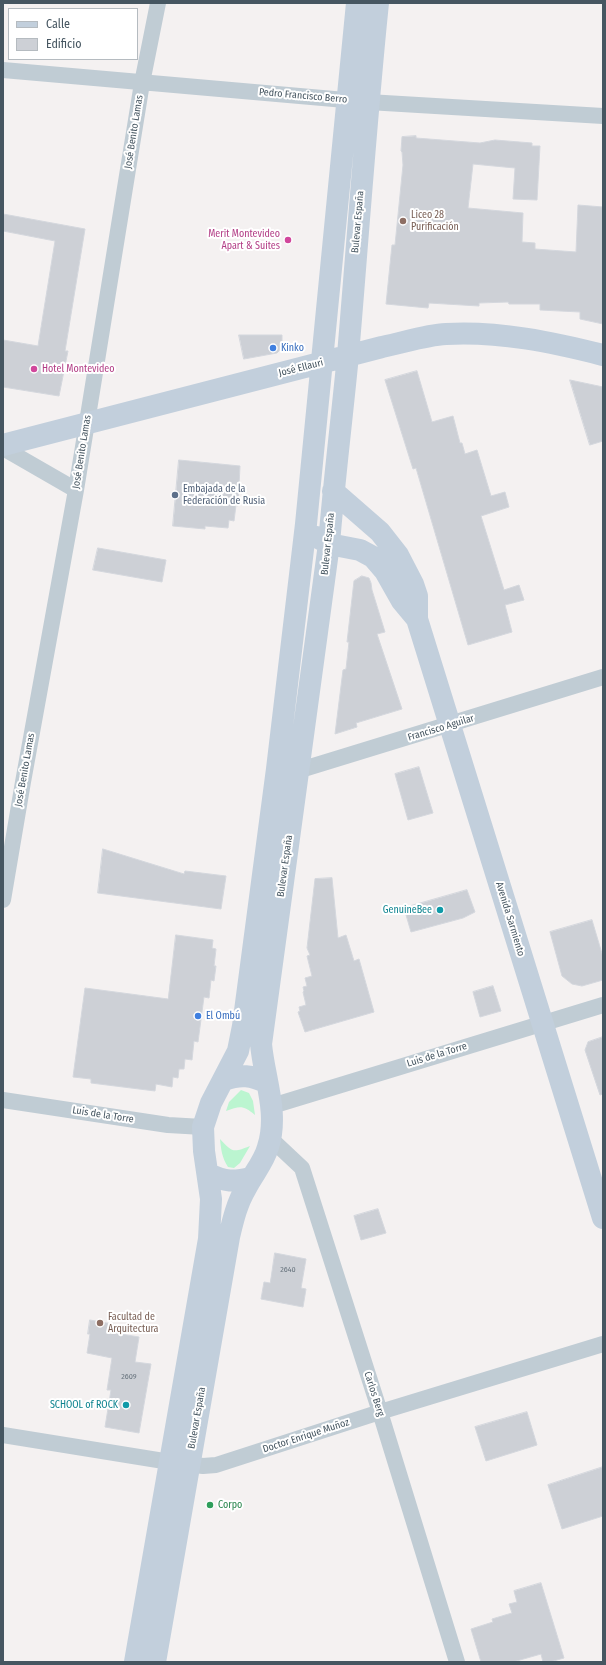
<!DOCTYPE html>
<meta charset="utf-8">
<style>
body{margin:0}
#map{position:relative;width:606px;height:1665px;overflow:hidden;background:#f4f1f1;font-family:"Fira Sans Condensed",sans-serif}
canvas{display:block}
.frame{position:absolute;inset:0;border:4px solid #465661;pointer-events:none}
.legend{position:absolute;left:8px;top:8px;width:130px;height:52px;box-sizing:border-box;background:#fff;border:1px solid #b5bbc0;margin:0;padding:5px 7px;list-style:none;font-size:12px;color:#465661}
.legend li{display:flex;align-items:center;gap:8px;height:20px}
.legend b{width:20px;border:1px solid #b5bbc0}
</style>
<div id="map">
<canvas width="606" height="1665"></canvas>
<div class="frame"></div>
<ul class="legend">
<li><b style="height:5px;background:#c2cfdc"></b>Calle</li>
<li><b style="height:11px;background:#cdd0d6"></b>Edificio</li>
</ul>
</div>
<script>
const ctx = document.querySelector('canvas').getContext('2d');
ctx.lineJoin = 'round';
function fillPath(path, color) {
  ctx.fillStyle = color;
  ctx.fill(path, 'evenodd');
}
function trace(path, color, width, dash) {
  ctx.strokeStyle = color;
  ctx.lineWidth = width;
  ctx.lineCap = dash ? 'butt' : 'round';
  ctx.setLineDash(dash || []);
  ctx.stroke(path);
}
function label(font, color, halo, rows, align = 'center') {
  ctx.font = font + ' "Fira Sans Condensed",sans-serif';
  ctx.lineWidth = 4;
  ctx.setLineDash([]);
  ctx.textBaseline = 'middle';
  ctx.strokeStyle = halo;
  ctx.fillStyle = color;
  for (const [text, x, y, turn = 0] of rows) {
    ctx.save();
    ctx.translate(x, y);
    ctx.rotate((+turn || 0) * Math.PI / 180);
    ctx.textAlign = isNaN(turn) ? turn : align;
    if (halo) ctx.strokeText(text, 0, 0);
    ctx.fillText(text, 0, 0);
    ctx.restore();
  }
}
const green = new Path2D(`
 M 241,1090 L 249,1093 L 253,1101 L 255,1115 C 243,1105 240,1106 226,1111 L 229,1102 Z
 M 220,1139 C 232,1152 233,1153 250,1146 L 240,1163 L 234,1168 L 228,1167 C 222,1158 221,1149 220,1139 Z`);
const building = new Path2D(`
 M 416,136 L 416,138 L 480,143 L 495,140 L 532,143 L 532,146 L 540,146 L 537,200 L 513,199 L 515,168 L 473,164 L 468,208 L 523,213 L 522,242 L 535,243 L 535,249 L 576,252 L 578,205 L 603,207 L 603,324 L 580,319 L 580,312 L 540,310 L 540,304 L 509,304 L 508,302 L 479,303 L 479,306 L 429,303 L 428,308 L 386,304 L 392,245 L 395,245 L 403,165 L 402,152 L 401,151 L 402,137 Z
 M 3,214 L 85,229 L 65,351 L 68,351 L 59,396 L 3,387 L 3,340 L 38,346 L 55,241 L 3,231 Z
 M 239,335 L 282,335 L 282,348 L 277,353 L 244,359 Z
 M 417,371 L 432,422 L 453,416 L 460,443 L 462,443 L 465,454 L 477,450 L 491,496 L 505,492 L 509,507 L 481,516 L 504,590 L 519,585 L 524,600 L 505,605 L 512,632 L 468,645 L 416,468 L 413,469 L 385,380 Z
 M 570,380 L 603,387 L 603,441 L 590,445 Z
 M 179,460 L 240,466 L 238,506 L 236,505 L 234,521 L 229,520 L 228,528 L 205,526 L 205,529 L 173,526 Z
 M 98,548 L 166,560 L 162,582 L 93,570 Z
 M 362,576 L 369,578 L 371,583 L 372,590 L 385,632 L 377,634 L 402,709 L 356,723 L 357,727 L 335,734 L 343,670 L 346,669 L 349,642 L 347,642 L 354,581 Z
 M 419,767 L 433,813 L 408,820 L 395,774 Z
 M 103,849 L 184,874 L 185,871 L 226,876 L 221,909 L 98,893 Z
 M 332,878 L 338,938 L 346,935 L 354,961 L 359,959 L 374,1012 L 305,1032 L 298,1012 L 300,1011 L 299,1007 L 306,1005 L 303,992 L 304,991 L 303,987 L 307,986 L 305,978 L 312,976 L 307,956 L 310,955 L 307,948 L 315,879 Z
 M 467,890 L 475,912 L 463,918 L 411,932 L 404,908 Z
 M 592,920 L 603,957 L 603,980 L 582,986 L 572,984 L 562,976 L 550,932 Z
 M 176,935 L 213,940 L 212,948 L 216,949 L 214,966 L 216,966 L 214,981 L 211,980 L 209,998 L 204,997 L 198,1042 L 194,1041 L 192,1060 L 185,1059 L 184,1069 L 179,1069 L 178,1078 L 173,1077 L 172,1087 L 156,1084 L 155,1091 L 91,1083 L 91,1079 L 73,1077 L 85,988 L 168,999 Z
 M 493,986 L 501,1011 L 480,1017 L 473,992 Z
 M 603,1037 L 603,1094 L 600,1095 L 585,1050 L 588,1042 Z
 M 378,1209 L 386,1233 L 361,1240 L 354,1216 Z
 M 275,1253 L 306,1259 L 301,1288 L 306,1289 L 303,1307 L 261,1299 L 264,1282 L 270,1283 Z
 M 90,1320 L 123,1326 L 121,1334 L 139,1337 L 135,1362 L 151,1364 L 139,1433 L 105,1427 L 111,1390 L 107,1390 L 112,1358 L 87,1353 L 90,1334 L 88,1334 Z
 M 527,1412 L 537,1445 L 486,1461 L 475,1427 Z
 M 603,1467 L 603,1516 L 562,1529 L 548,1485 Z
 M 541,1583 L 564,1658 L 550,1662 L 543,1662 L 541,1654 L 513,1662 L 481,1662 L 471,1629 L 493,1622 L 492,1619 L 512,1613 L 509,1604 L 517,1602 L 514,1591 Z`);
const street = new Path2D(`
 M 3,70 L 368,102 L 603,116
 M 3,448 L 76,490
 M 289,770 L 297,771 L 603,677
 M 3,900 L 23,782 L 76,490 L 142,83 L 158,3
 M 3,1100 L 168,1125 L 203,1127
 M 272,1106 L 603,1005
 M 270,1138 L 302,1168 L 380,1412 L 457,1662
 M 3,1435 L 170,1462 L 203,1466 L 216,1465 L 380,1412 L 603,1344`);
const secondary = new Path2D(`
 M 3,445 L 382,347 C 403,343 425,335 446,334 C 499,331 552,342 603,355
 M 333,491 L 380,532 L 398,555 L 413,584 L 417,596 L 417,619 L 603,1218
 M 317,537 L 329,544 L 360,550 L 373,557 L 385,571 L 402,601 L 417,619
 M 224,1080 C 240,1074 252,1075 267,1083
 M 209,1174 C 225,1182 234,1182 251,1178
 M 135,1662 L 209,1239 L 211,1199 L 204,1151 L 203,1127 L 211,1103 L 238,1051 L 243,1026 L 277,769 L 306,524 L 357,3
 M 155,1662 L 229,1237 C 233,1220 237,1203 246,1188 C 253,1174 264,1162 268,1147 C 279,1113 264,1078 261,1044 L 329,544 C 334,481 342,418 348,355 C 358,237 366,120 378,3`);
const markers = [
 [403,221,4,"#8d6e63"],
 [288,240,4,"#d1479c"],
 [273,348,4,"#3f7fe0"],
 [34,369,4,"#d1479c"],
 [175,495,4,"#5c6f8a"],
 [440,910,4,"#0f9aa8"],
 [198,1016,4,"#3f7fe0"],
 [100,1323,4,"#8d6e63"],
 [126,1405,4,"#0f9aa8"],
 [210,1505,4,"#2e9e5b"]
];
const numberNames = [
 ["2640",288,1270],
 ["2609",129,1377]
];
const streetNames = [
 ["Pedro Francisco Berro",303,96,5],
 ["José Benito Lamas",134,132,-81],
 ["Bulevar España",358,222,-85],
 ["José Ellauri",301,368,-14],
 ["José Benito Lamas",82,452,-81],
 ["Bulevar España",328,544,-84],
 ["Francisco Aguilar",441,728,-17],
 ["José Benito Lamas",25,770,-80],
 ["Bulevar España",285,866,-82],
 ["Avenida Sarmiento",510,919,73],
 ["Luis de la Torre",437,1055,-17],
 ["Luis de la Torre",103,1115,9],
 ["Carlos Berg",374,1394,72],
 ["Bulevar España",197,1418,-80],
 ["Doctor Enrique Muñoz",306,1436,-18]
];
const educationNames = [
 ["Liceo 28",411,215],
 ["Purificación",411,227],
 ["Facultad de",108,1317],
 ["Arquitectura",108,1329]
];
const hotelNames = [
 ["Merit Montevideo",280,234],
 ["Apart & Suites",280,246],
 ["Hotel Montevideo",42,369,"left"]
];
const shopNames = [
 ["Kinko",281,348],
 ["El Ombú",206,1016]
];
const serviceNames = [
 ["Embajada de la",183,489],
 ["Federación de Rusia",183,501]
];
const cultureNames = [
 ["GenuineBee",432,910],
 ["SCHOOL of ROCK",118,1405]
];
const leisureNames = [
 ["Corpo",218,1505]
];
fillPath(green, '#bbf5d0');
fillPath(building, '#cdd0d6');
trace(building, '#d4d7dd', 1);
trace(street, '#c0ccd4', 16);
trace(secondary, '#c2cfdc', 22);
for (const [x, y, r, color] of markers) {
  const dot = new Path2D();
  dot.arc(x, y, r, 0, 2 * Math.PI);
  ctx.fillStyle = color;
  ctx.fill(dot);
  trace(dot, '#fff', 1.5);
}
label('8px', '#68747e', null, numberNames);
label('10px', '#465661', '#fff', streetNames);
label('10px', '#785e54', '#fff', educationNames, 'left');
label('10px', '#b23c85', '#fff', hotelNames, 'right');
label('10px', '#366cbe', '#fff', shopNames, 'left');
label('10px', '#4e5e75', '#fff', serviceNames, 'left');
label('10px', '#0d838f', '#fff', cultureNames, 'right');
label('10px', '#27864d', '#fff', leisureNames, 'left');
</script>
